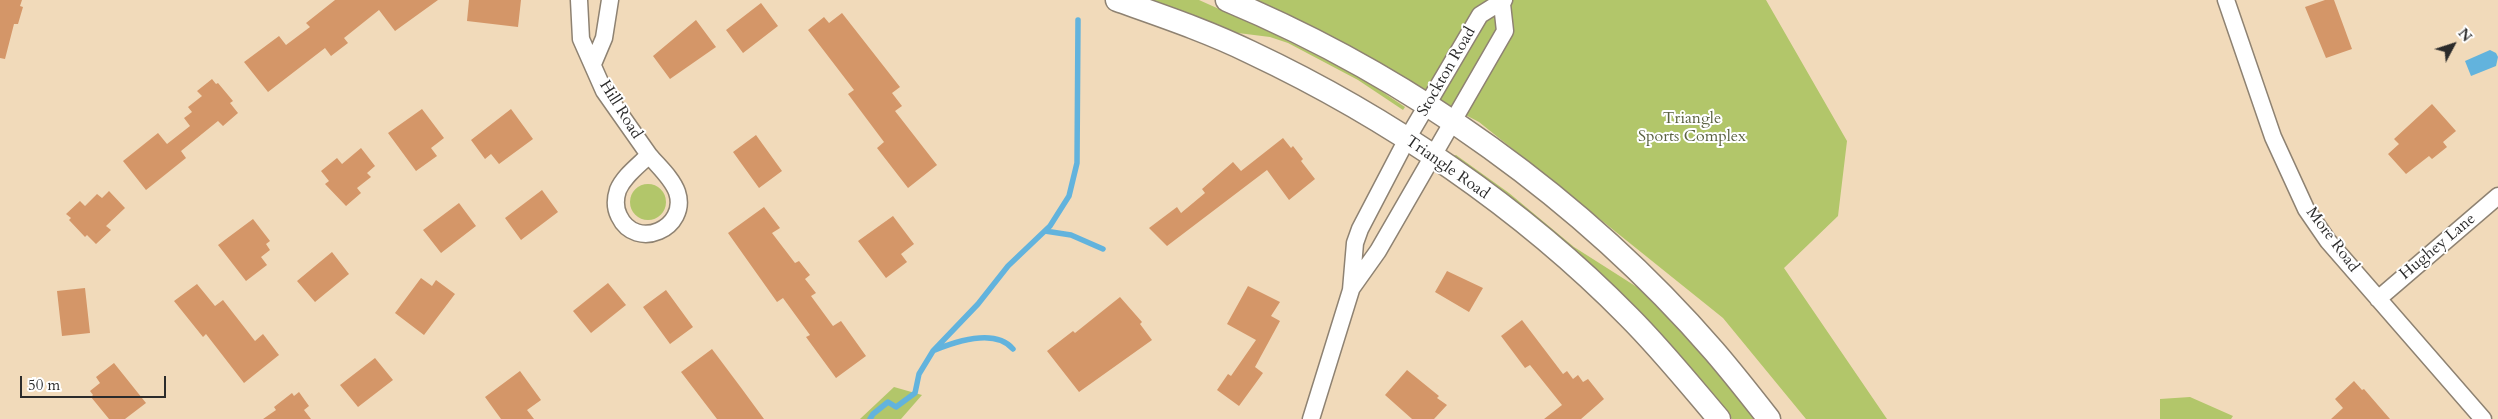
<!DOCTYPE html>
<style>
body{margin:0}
#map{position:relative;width:2498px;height:419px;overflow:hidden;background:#f1daba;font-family:Cardo,serif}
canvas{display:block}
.north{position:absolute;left:2428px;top:20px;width:50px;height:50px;-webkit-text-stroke:4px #fff;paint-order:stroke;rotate:50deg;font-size:14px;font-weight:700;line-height:20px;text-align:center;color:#2b2b2b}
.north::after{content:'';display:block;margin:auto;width:18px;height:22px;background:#2b2b2b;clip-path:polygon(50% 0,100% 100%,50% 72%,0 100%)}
.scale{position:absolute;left:20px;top:376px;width:146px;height:22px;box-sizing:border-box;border:2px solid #2b2b2b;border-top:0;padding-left:6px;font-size:15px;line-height:18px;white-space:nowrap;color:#2b2b2b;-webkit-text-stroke:4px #fff;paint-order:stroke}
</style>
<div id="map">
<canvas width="2498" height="419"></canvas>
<div class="north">N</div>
<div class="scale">50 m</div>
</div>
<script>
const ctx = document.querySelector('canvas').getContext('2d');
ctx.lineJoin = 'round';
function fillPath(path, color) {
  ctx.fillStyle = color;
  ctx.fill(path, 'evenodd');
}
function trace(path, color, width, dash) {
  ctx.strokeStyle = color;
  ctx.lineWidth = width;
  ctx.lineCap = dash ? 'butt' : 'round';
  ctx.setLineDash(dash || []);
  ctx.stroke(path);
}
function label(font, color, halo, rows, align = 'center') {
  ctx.font = font + ' Cardo,serif';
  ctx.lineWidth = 4;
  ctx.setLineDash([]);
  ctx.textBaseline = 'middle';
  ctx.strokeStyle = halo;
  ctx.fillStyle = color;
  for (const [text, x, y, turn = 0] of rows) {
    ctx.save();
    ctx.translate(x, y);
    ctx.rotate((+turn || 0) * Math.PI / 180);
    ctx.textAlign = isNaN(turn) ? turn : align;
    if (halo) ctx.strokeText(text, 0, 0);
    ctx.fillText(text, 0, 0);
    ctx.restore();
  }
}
const green = new Path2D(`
 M 1145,0 L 1199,0 L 1266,30 L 1360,77 L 1405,107 L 1403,110 L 1358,80 L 1288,43 L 1270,37 L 1230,32 Z
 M 1244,0 L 1766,0 L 1847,141 L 1838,216 L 1784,268 L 1887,419 L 1806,419 L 1723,318 L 1479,122 Z
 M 1456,155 L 1509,193 L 1574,247 L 1640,289 L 1694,345 L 1756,419 L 1732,419 L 1702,381 L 1632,305 L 1453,156 Z
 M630 202a18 18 0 1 1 36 0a18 18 0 1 1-36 0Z
 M 894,387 L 922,395 L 901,419 L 860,419 Z
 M 2190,397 L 2233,416 L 2231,419 L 2160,419 L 2160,399 Z`);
const water = new Path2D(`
 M 2490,50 L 2496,53 L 2498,57 L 2496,66 L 2471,76 L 2465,61 Z`);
const stream = new Path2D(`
 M 1045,231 L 1071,235 L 1103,249
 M 935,350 C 957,341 995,328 1013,349
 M 870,419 L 873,414 L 888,402 L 896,407 L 915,393 L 919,374 L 933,351 L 978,304 L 1008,266 L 1050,226 L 1069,196 L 1077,163 L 1078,20`);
const building = new Path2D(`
 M 0,0 L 22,0 L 20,6 L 23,7 L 18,24 L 14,24 L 5,59 L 0,58 Z
 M 335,0 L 438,0 L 395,31 L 379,10 L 344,38 L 348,43 L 331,56 L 325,48 L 268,92 L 244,62 L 279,36 L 286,45 L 310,27 L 306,23 Z
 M 469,0 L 521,0 L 518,27 L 467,21 Z
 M 2325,0 L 2334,0 L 2352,49 L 2326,58 L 2305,7 Z
 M 761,3 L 778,26 L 743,53 L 726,30 Z
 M 842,13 L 900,87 L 892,93 L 902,106 L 895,111 L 937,165 L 908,188 L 877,148 L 884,142 L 848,94 L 854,90 L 808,30 L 824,17 L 829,23 Z
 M 696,20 L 716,47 L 670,79 L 653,56 Z
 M 212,79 L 216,84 L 218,83 L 233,101 L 230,103 L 238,113 L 223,126 L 218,121 L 181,151 L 186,158 L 146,190 L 123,161 L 158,133 L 167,144 L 190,126 L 184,118 L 192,112 L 188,107 L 202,96 L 197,91 Z
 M 2432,104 L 2456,131 L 2443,142 L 2447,147 L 2432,159 L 2429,156 L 2406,174 L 2388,154 L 2399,144 L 2394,139 Z
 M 422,109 L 444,138 L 431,148 L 437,156 L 416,171 L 388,133 Z
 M 511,109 L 533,139 L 499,164 L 491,154 L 485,159 L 471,140 Z
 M 756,135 L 782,171 L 759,188 L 733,152 Z
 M 1283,138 L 1291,148 L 1293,146 L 1303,159 L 1301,161 L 1315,179 L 1289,200 L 1267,170 L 1167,246 L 1149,228 L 1177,207 L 1181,213 L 1205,193 L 1202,189 L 1233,162 L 1241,171 Z
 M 361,148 L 375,166 L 367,173 L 371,177 L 357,188 L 361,193 L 346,206 L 325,184 L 329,181 L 321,171 L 337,158 L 342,164 Z
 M 542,190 L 558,212 L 521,240 L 505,218 Z
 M 109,191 L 125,208 L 106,226 L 111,230 L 96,244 L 87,235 L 85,237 L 69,220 L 71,218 L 66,214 L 80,201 L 85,206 L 97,194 L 102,198 Z
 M 459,203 L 476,226 L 441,253 L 423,230 Z
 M 764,207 L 780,228 L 772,233 L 795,263 L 799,261 L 810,275 L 805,279 L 816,293 L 811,296 L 833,326 L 841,321 L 866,356 L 836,378 L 806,337 L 810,335 L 783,298 L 777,302 L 728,233 Z
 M 893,216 L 914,244 L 901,254 L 907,262 L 886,278 L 858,241 Z
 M 253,219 L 270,241 L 266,244 L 270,250 L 261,257 L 267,265 L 246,281 L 218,245 Z
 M 332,252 L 349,274 L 315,302 L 297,281 Z
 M 1447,271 L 1483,288 L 1469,312 L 1435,292 Z
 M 421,278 L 432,286 L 436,280 L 455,294 L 424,335 L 395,313 Z
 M 608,283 L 626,305 L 591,333 L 573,311 Z
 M 197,284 L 215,306 L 223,300 L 255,341 L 263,334 L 279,355 L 244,383 L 206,334 L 203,337 L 174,301 Z
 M 1248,286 L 1280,302 L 1271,316 L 1280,321 L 1255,367 L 1263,373 L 1239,406 L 1217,390 L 1228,374 L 1231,376 L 1256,340 L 1227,324 Z
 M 85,288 L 90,333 L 62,336 L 57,291 Z
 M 666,290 L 693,327 L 670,344 L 643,307 Z
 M 1120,297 L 1142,322 L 1140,324 L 1152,340 L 1079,392 L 1047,351 L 1073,331 L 1075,333 Z
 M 1522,320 L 1563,374 L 1567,371 L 1573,379 L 1578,375 L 1583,382 L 1588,379 L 1604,399 L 1581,419 L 1544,419 L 1562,405 L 1530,365 L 1525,368 L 1501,336 Z
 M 712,349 L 742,389 L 764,419 L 717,419 L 681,372 Z
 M 375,358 L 393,380 L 358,407 L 340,385 Z
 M 114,363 L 146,403 L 125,419 L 109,419 L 91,397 L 93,395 L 90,391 L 100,383 L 96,377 Z
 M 1407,370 L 1439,396 L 1437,398 L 1447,405 L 1434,419 L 1412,419 L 1385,395 Z
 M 520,371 L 541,400 L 527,410 L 534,419 L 501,419 L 485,397 Z
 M 2354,381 L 2362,390 L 2364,389 L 2390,419 L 2331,419 L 2343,408 L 2335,399 Z
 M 299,392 L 309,406 L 304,410 L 311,419 L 263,419 L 276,410 L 274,407 L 292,393 L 294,396 Z`);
const street = new Path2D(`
 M 579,0 L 581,39 L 604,91 L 649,155 C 638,166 624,176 618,190 C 615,199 615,208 619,216 C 636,252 689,228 677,192 C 672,178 658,166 649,155
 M 2226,0 L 2273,137 L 2306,209 L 2328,241 L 2483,419
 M 593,64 L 604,38 L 610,0
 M 1351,289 L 1378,251 L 1505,31 L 1502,4
 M 2378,299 L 2498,196
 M 1311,419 L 1351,290 L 1355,243 L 1360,229 L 1407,139 L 1480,15 L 1504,0`);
const secondary = new Path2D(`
 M 1117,0 C 1162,16 1207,31 1250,52 C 1388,117 1522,208 1629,317 C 1661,349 1690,385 1719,419
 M 1227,0 C 1411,77 1583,200 1714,351 C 1733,373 1751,396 1769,419`);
const streetNames = [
 ["Stockton Road",1447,72,-60],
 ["Hill Road",620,110,58],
 ["Triangle Road",1447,168,35],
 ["More Road",2332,240,53],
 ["Hughey Lane",2438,247,-40]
];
const parkNames = [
 ["Triangle",1692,119],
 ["Sports Complex",1692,137]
];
fillPath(green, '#b2c66a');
fillPath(water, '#62b3dd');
trace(stream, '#62b3dd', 5.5);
fillPath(building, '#d49668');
trace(street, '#8e8272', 19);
trace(secondary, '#8e8272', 25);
trace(street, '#fff', 16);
trace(secondary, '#fff', 22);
label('16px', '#2b2b2b', '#fff', streetNames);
label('16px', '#5a6141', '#fff', parkNames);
</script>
